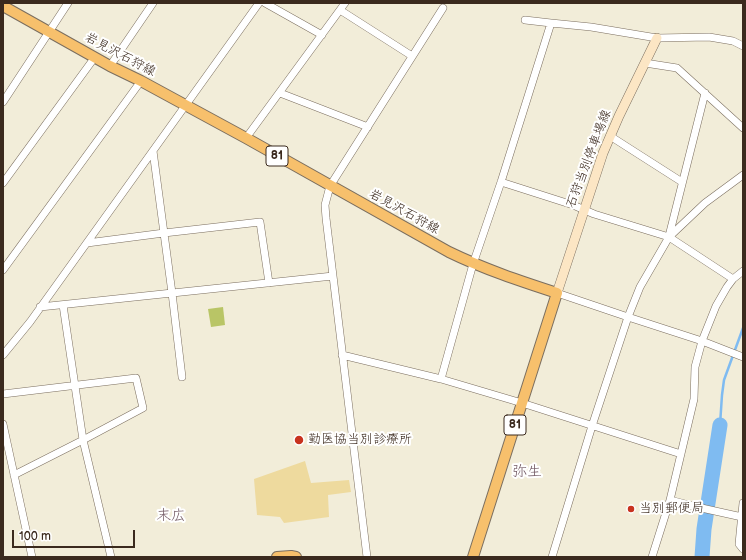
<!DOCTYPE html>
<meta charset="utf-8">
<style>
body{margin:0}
#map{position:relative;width:746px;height:560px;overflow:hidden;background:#f2edd9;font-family:"Balsamiq Sans",sans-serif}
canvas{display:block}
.frame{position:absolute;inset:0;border:4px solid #3b2a1e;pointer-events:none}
.scale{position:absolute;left:12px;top:530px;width:123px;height:18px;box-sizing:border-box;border:2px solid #3b2a1e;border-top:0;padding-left:5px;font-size:12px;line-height:14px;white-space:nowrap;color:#3b2a1e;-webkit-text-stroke:3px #fff;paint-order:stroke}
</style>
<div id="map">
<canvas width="746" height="560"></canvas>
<div class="frame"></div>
<div class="scale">100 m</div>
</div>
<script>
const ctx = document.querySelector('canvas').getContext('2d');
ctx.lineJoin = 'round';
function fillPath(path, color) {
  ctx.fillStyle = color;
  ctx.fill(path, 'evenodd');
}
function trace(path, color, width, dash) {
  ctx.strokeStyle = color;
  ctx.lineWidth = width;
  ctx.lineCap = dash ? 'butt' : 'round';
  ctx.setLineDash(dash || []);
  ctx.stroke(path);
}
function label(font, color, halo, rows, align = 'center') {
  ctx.font = font + ' "Balsamiq Sans","Klee One",sans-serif';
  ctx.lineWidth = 4;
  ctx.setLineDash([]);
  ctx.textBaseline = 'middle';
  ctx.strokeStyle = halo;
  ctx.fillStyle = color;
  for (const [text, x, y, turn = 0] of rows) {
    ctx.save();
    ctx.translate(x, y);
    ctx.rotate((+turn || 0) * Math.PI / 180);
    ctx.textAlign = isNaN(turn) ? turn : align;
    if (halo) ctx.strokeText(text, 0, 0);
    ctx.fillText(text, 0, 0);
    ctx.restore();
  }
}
const green = new Path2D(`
 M 223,307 L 225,325 L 211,327 L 208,309 Z`);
const sand = new Path2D(`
 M 305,461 L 311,483 L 349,480 L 351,492 L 328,495 L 329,517 L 284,523 L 280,517 L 257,515 L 254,479 Z`);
const stream = new Path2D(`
 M 720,425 L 722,395 L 724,380 L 743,328`);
const river = new Path2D(`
 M 702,557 L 704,529 L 720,425`);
const minor = new Path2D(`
 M 265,3 L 322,35
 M 340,10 L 412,56
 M 525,20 L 551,23 L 591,27 L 657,38 L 709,37 L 733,41 L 743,46
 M 645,63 L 677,68 L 743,128
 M 110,66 L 153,3
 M 280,93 L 368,127
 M 3,102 L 68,3
 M 610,136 L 682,182
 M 246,138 L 345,3
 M 153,151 L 172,293 L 182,377
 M 501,182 L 573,205 L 594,214 L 669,237 L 733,279
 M 3,183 L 95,57
 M 669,236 L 705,93
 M 87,243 L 164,233 L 260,222 L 269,283
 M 3,270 L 141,81
 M 557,293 L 628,317 L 702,341 L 743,357
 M 63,305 L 83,440 L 111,557
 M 40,307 L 333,276
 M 3,355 L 30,322 L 259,3
 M 342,355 L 441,379 L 522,403 L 681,454
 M 441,379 L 473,264 L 501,182 L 551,23
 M 3,394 L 136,378 L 143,408 L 83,440 L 14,475
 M 3,424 L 32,557
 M 670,500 L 697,507 L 742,517
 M 743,503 L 739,544 L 743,549
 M 367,557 L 326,218 L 325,205 L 330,186 L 443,8
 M 552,557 L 592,426 L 628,317 L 640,287 L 669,237 L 705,203 L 743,175
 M 652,557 L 670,500 L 694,399 L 695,367 L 702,341 L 716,306 L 727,287 L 733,279 L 743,271`);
const secondary = new Path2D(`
 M 557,293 L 603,153 L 619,116 L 657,38`);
const primary = new Path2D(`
 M 3,6 L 110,66 L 141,81 L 246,138 L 449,252 C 484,269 520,281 557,293 L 473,557
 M 277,557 L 291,556 L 296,557`);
const markers = [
 [299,440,5,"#c8321e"],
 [631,509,4,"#c8321e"]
];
const shields = [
 [277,156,22],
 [515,425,22]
];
const shieldNames = [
 ["81",277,156],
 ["81",515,425]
];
const streetNames = [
 ["岩見沢石狩線",120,55,28],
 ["石狩当別停車場線",589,159,-69],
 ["岩見沢石狩線",404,212,29]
];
const poiNames = [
 ["勤医協当別診療所",308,440],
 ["当別郵便局",639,509]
];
const quarterNames = [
 ["弥生",527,472],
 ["末広",171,516]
];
fillPath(green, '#b9c566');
fillPath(sand, '#eeda9e');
trace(stream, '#7fbbf1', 2.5);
trace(river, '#7fbbf1', 15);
trace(minor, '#7b6e5f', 8);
trace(secondary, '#7b6e5f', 10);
trace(primary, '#7b6e5f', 12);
trace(minor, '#fff', 7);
trace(secondary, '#fce6c4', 9);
trace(primary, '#f7c06c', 10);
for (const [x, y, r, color] of markers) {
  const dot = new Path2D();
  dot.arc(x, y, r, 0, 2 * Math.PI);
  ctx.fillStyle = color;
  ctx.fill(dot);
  trace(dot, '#fff', 1.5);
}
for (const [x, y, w] of shields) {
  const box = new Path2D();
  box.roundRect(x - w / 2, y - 10, w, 20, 3);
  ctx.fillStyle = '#fff';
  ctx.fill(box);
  trace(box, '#3b2a1e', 1);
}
label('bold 12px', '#3b2a1e', null, shieldNames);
label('13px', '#3b2a1e', '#fff', streetNames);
label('13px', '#3b2a1e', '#fff', poiNames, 'left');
label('15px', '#735a65', '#fff', quarterNames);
</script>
